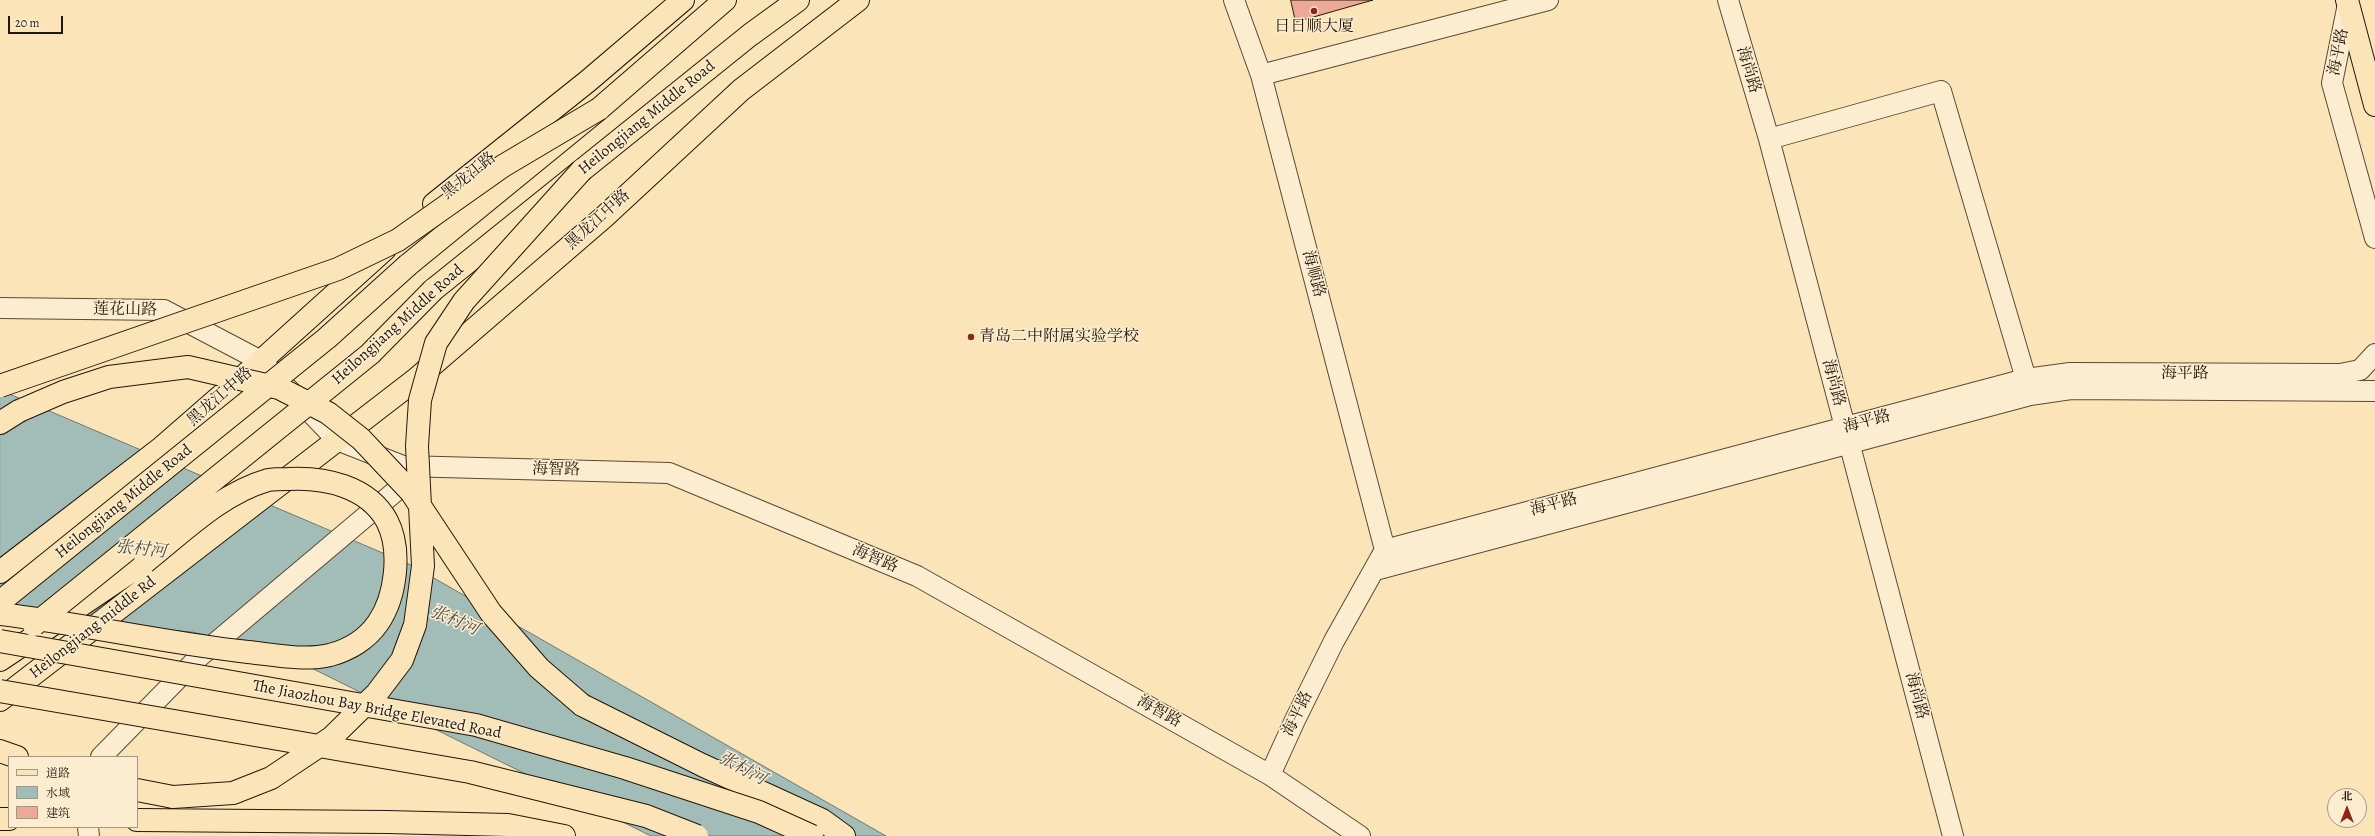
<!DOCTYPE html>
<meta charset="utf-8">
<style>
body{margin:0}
#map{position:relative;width:2375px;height:836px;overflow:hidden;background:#fbe4b8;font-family:Alegreya,"Noto Serif SC",serif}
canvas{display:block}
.legend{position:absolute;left:8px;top:756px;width:130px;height:72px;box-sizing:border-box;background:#fcedd1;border:1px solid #a59781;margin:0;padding:5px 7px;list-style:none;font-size:12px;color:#221709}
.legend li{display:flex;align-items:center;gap:8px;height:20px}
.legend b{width:20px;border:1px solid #a59781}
.north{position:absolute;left:2327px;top:788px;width:40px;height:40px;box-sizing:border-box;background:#fcedd1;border:1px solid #a59781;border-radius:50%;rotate:0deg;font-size:11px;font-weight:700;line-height:16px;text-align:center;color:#221709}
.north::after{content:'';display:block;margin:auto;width:14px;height:18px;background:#8f2418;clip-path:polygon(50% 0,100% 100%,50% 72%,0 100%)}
.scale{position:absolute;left:8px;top:16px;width:55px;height:18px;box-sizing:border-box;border:2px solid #221709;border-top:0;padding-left:5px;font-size:12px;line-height:14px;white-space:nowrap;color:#221709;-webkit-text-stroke:3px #fcedd1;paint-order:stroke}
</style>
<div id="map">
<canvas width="2375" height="836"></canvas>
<ul class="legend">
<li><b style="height:5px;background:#fbe4b8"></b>道路</li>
<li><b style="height:11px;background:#a2bcb8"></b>水域</li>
<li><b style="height:11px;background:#eea897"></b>建筑</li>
</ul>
<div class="north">北</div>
<div class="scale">20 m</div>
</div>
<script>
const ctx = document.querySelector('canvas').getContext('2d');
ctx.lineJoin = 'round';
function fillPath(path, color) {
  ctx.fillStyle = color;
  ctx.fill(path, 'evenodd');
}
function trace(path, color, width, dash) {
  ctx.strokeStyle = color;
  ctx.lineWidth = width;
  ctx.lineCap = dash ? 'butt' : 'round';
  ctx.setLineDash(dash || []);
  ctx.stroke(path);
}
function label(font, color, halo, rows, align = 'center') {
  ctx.font = font + ' Alegreya,"Noto Serif SC",serif';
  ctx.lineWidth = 3;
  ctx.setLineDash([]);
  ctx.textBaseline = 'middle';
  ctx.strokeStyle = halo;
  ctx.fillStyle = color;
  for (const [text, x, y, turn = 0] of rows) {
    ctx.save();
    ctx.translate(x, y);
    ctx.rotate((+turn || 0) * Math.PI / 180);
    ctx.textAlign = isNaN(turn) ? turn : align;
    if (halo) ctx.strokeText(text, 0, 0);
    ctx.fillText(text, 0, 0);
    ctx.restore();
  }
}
const water = new Path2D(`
 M 0,390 L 411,565 L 886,836 L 651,836 L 279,652 L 192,632 L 0,618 Z`);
const building = new Path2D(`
 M 1291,0 L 1373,0 L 1296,22 Z`);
const minor = new Path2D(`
 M 1234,0 L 1261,75 L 1385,550
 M 1728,0 L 1769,139 L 1953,836
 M 2348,4 L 2332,83 L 2375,238
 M 1261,75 L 1548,0
 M 1769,139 L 1941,91 L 2026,379
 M 0,308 L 164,310 L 261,361 L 337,440 L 403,466 L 669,473 L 917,576 L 1270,775 L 1360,836
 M 1375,570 L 2030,395 L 2071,389 L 2375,391
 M 101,757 L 200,656 L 416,474
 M 1270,775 L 1295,720 L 1334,641 L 1385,550 L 2026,379 L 2070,373 L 2340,374 L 2360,370 L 2375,354
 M 88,827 L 89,836`);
const primary = new Path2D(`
 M 2347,0 L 2375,105`);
const trunk = new Path2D(`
 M 434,204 L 588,81 L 683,0
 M 408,265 L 599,109 L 725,0
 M 433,290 L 750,35 L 798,0
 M 0,423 L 19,411
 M 0,572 L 160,449 L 261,361 L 385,249
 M 0,660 L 145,562
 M 0,700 L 415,380 L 604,217 L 741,90 L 858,0
 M 582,705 L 702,765 L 822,820 L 844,836
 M 0,751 L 17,757
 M 137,790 L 173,797
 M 0,819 L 9,819
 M 137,820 L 387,822 L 508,825 L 564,836`);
const trunkBridge = new Path2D(`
 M 0,386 L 338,269 L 398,240 L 503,166 L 599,109
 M 19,411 L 63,392 L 109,377 L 188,367 L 279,388 L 328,413 L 361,439 L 411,492 L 491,613 L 539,668 L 582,705
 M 0,602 L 327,338 L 408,265
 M 0,614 C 83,624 165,643 248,652 C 275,655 304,661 330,655 C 349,650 367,639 378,623 C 396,597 402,550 387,521 C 368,486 324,477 288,479 C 281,479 274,479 268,480 C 220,494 183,532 145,562
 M 34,625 L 370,354 L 433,290
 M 0,641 L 476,725 L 625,768 L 759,812 L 812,836
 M 0,691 L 470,772 L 646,816 L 697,836
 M 173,797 L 233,793 L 271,778 L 331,738 L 377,693 L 402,660 L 415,625 L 423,566 L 417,446 L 420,400 L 436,343 L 464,301 L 582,170`);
const markers = [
 [1314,11,4,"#8f2418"],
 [971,337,4,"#8f2418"]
];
const poiNames = [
 ["日日顺大厦",1314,27],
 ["青岛二中附属实验学校",979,337,"left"]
];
const streetNames = [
 ["海平路",2339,52,-79],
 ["海尚路",1748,70,73],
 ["Heilongjiang Middle Road",647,118,-39],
 ["黑龙江路",469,176,-39],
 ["黑龙江中路",598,220,-42],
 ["海顺路",1313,274,75],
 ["莲花山路",125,310,1],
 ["Heilongjiang Middle Road",398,325,-42],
 ["海平路",2185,374],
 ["海尚路",1833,383,75],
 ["黑龙江中路",220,397,-41],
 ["海平路",1867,422,-15],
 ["海智路",556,470,1],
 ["Heilongjiang Middle Road",124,502,-39],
 ["海平路",1554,505,-15],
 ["海智路",875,559,23],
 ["Heilongjiang middle Rd",93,628,-38],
 ["海尚路",1916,696,75],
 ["The Jiaozhou Bay Bridge Elevated Road",377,710,11],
 ["海智路",1159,712,29],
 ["海平路",1298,714,-64]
];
const waterNames = [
 ["张村河",141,550,6],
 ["张村河",454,621,23],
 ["张村河",742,769,28]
];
fillPath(water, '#a2bcb8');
trace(water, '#6f7a72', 1);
fillPath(building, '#eea897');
trace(building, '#221709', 1);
trace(minor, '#584a35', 22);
trace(primary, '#221709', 24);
trace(trunk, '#221709', 24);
trace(minor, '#fcedd1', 20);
trace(primary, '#fbe4b8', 22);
trace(trunk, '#fbe4b8', 22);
trace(trunkBridge, '#221709', 24, []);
trace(trunkBridge, '#fbe4b8', 22);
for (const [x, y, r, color] of markers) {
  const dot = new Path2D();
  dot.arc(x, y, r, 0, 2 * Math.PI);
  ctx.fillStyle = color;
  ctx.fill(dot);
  trace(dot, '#fcedd1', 1.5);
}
label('16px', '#221709', '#fcedd1', poiNames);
label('16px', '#221709', '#fcedd1', streetNames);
label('italic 17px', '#4f5146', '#fcedd1', waterNames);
</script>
